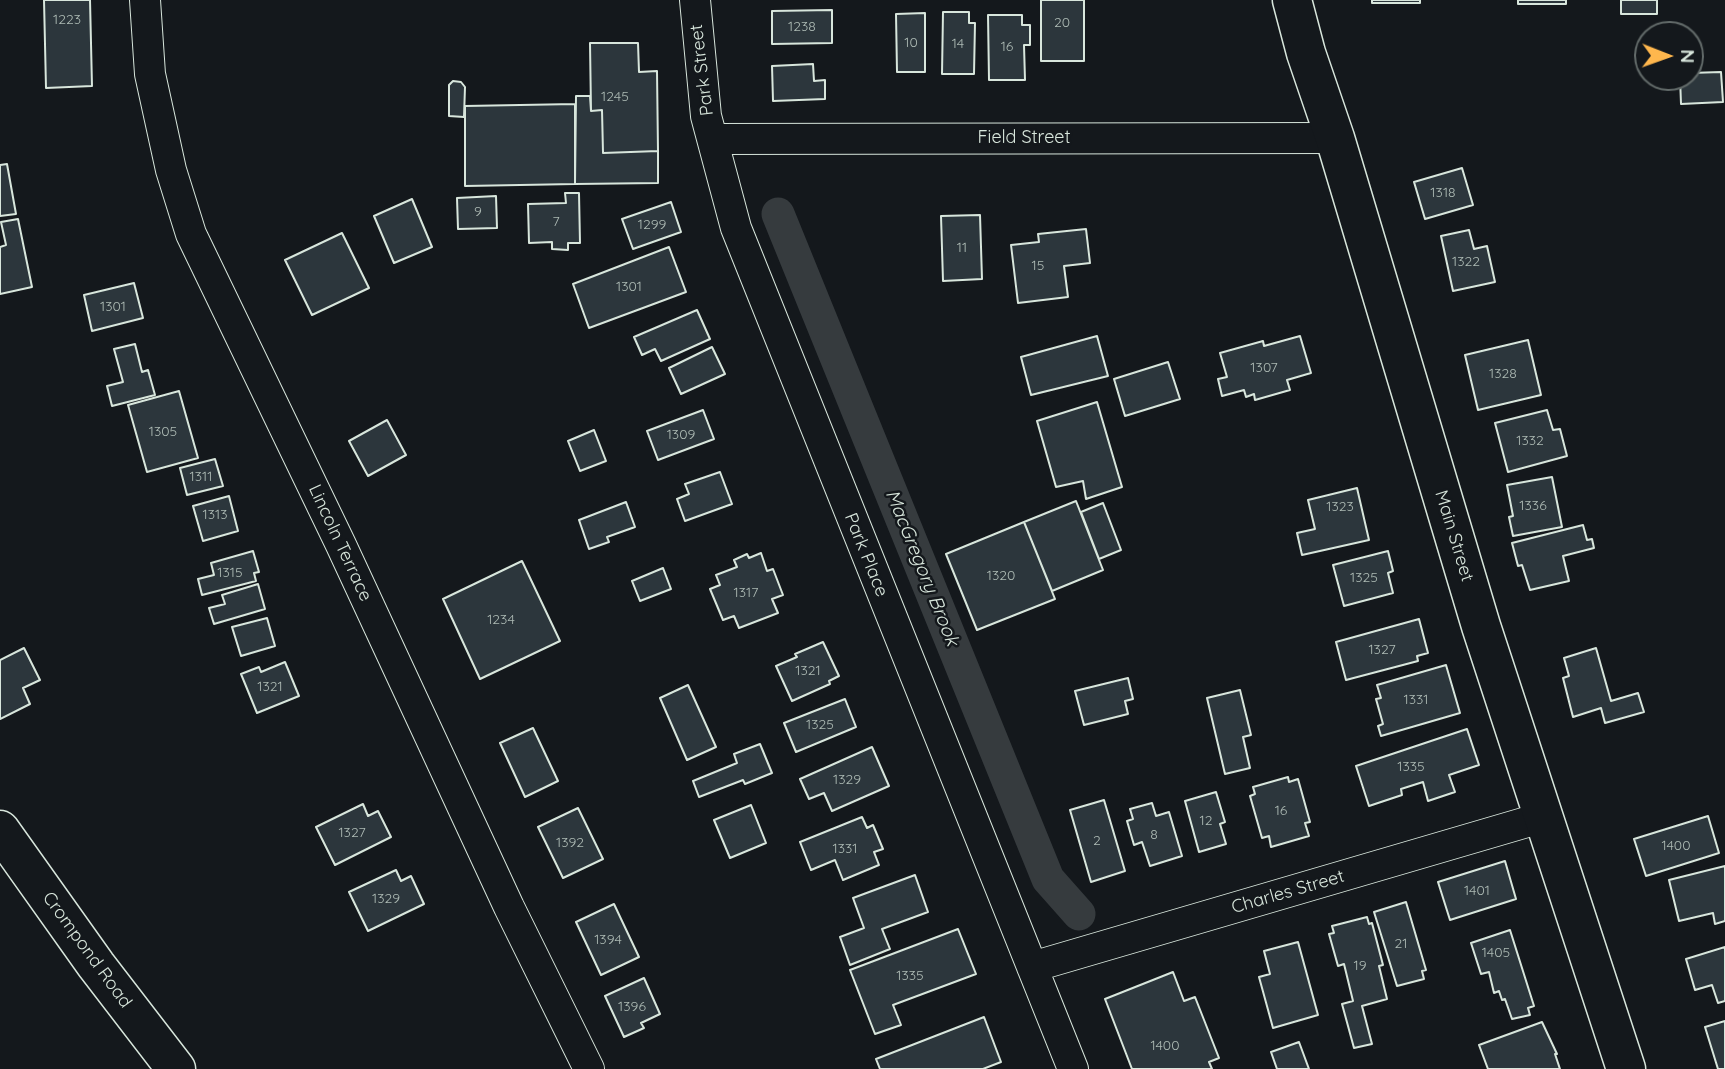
<!DOCTYPE html>
<style>
body{margin:0}
#map{position:relative;width:1725px;height:1069px;overflow:hidden;background:#14181c;font-family:Quicksand,sans-serif}
canvas{display:block}
.north{position:absolute;left:1634px;top:21px;width:70px;height:70px;box-sizing:border-box;background:#14181c;border:2px solid #626a69;border-radius:50%;rotate:91deg;font-size:19px;font-weight:700;line-height:28px;text-align:center;color:#d8e6dc}
.north::after{content:'';display:block;margin:auto;width:24px;height:32px;background:#ffb74d;clip-path:polygon(50% 0,100% 100%,50% 72%,0 100%)}
</style>
<div id="map">
<canvas width="1725" height="1069"></canvas>
<div class="north">N</div>
</div>
<script>
const ctx = document.querySelector('canvas').getContext('2d');
ctx.lineJoin = 'round';
function trace(path, color, width, dash) {
  ctx.strokeStyle = color;
  ctx.lineWidth = width;
  ctx.lineCap = dash ? 'butt' : 'round';
  ctx.setLineDash(dash || []);
  ctx.stroke(path);
}
function fillPath(path, color) {
  ctx.fillStyle = color;
  ctx.fill(path, 'evenodd');
}
function label(font, color, halo, rows, align = 'center') {
  ctx.font = font + ' Quicksand,sans-serif';
  ctx.lineWidth = 5;
  ctx.setLineDash([]);
  ctx.textBaseline = 'middle';
  ctx.strokeStyle = halo;
  ctx.fillStyle = color;
  for (const [text, x, y, turn = 0] of rows) {
    ctx.save();
    ctx.translate(x, y);
    ctx.rotate((+turn || 0) * Math.PI / 180);
    ctx.textAlign = isNaN(turn) ? turn : align;
    if (halo) ctx.strokeText(text, 0, 0);
    ctx.fillText(text, 0, 0);
    ctx.restore();
  }
}
const canal = new Path2D(`
 M 778,214 L 1048,879 L 1079,914`);
const building = new Path2D(`
 M 44,0 L 90,0 L 92,86 L 46,88 Z
 M 1041,0 L 1084,0 L 1084,61 L 1041,61 Z
 M 1372,0 L 1420,0 L 1420,3 L 1372,3 Z
 M 1518,0 L 1566,0 L 1566,4 L 1518,4 Z
 M 1621,0 L 1657,0 L 1657,14 L 1621,14 Z
 M 832,10 L 832,43 L 772,44 L 772,11 Z
 M 943,12 L 969,12 L 969,23 L 975,23 L 974,74 L 942,74 Z
 M 925,13 L 925,72 L 897,72 L 896,14 Z
 M 988,15 L 1022,15 L 1022,25 L 1030,25 L 1030,45 L 1024,45 L 1025,80 L 989,80 Z
 M 590,43 L 638,43 L 639,72 L 657,71 L 658,151 L 603,153 L 602,110 L 591,111 Z
 M 813,64 L 814,81 L 825,80 L 825,99 L 773,101 L 772,66 Z
 M 1721,72 L 1723,102 L 1681,104 L 1680,77 L 1690,77 L 1690,73 Z
 M 453,81 L 461,82 L 465,87 L 464,117 L 449,116 L 449,85 Z
 M 576,96 L 590,96 L 591,111 L 602,110 L 603,153 L 658,151 L 658,183 L 575,184 Z
 M 575,104 L 575,184 L 465,186 L 465,106 Z
 M 7,164 L 16,214 L 0,216 L 0,165 Z
 M 1462,168 L 1473,205 L 1425,219 L 1414,182 Z
 M 565,193 L 579,193 L 580,243 L 568,243 L 568,250 L 552,249 L 552,242 L 529,243 L 528,204 L 566,203 Z
 M 496,196 L 497,228 L 458,229 L 457,198 Z
 M 412,199 L 432,247 L 394,263 L 374,216 Z
 M 671,202 L 681,232 L 633,249 L 622,219 Z
 M 980,215 L 982,279 L 943,281 L 941,216 Z
 M 18,219 L 32,287 L 0,294 L 0,247 L 6,245 L 1,222 Z
 M 1086,229 L 1090,263 L 1064,266 L 1068,297 L 1018,303 L 1011,245 L 1039,242 L 1038,234 Z
 M 1469,230 L 1474,249 L 1487,246 L 1495,282 L 1453,291 L 1441,236 Z
 M 342,233 L 369,288 L 312,315 L 285,260 Z
 M 669,247 L 686,292 L 589,328 L 573,284 Z
 M 134,283 L 143,318 L 92,331 L 84,295 Z
 M 697,310 L 710,339 L 661,361 L 655,349 L 642,355 L 634,337 Z
 M 1097,336 L 1108,376 L 1031,395 L 1021,357 Z
 M 1300,336 L 1311,373 L 1287,380 L 1290,390 L 1255,400 L 1254,394 L 1246,397 L 1244,390 L 1222,396 L 1218,379 L 1227,377 L 1220,353 L 1263,341 L 1264,346 Z
 M 1528,340 L 1541,395 L 1478,410 L 1465,355 Z
 M 135,344 L 142,372 L 148,370 L 155,395 L 112,406 L 107,386 L 123,382 L 114,349 Z
 M 712,347 L 725,374 L 681,394 L 669,368 Z
 M 1168,362 L 1180,399 L 1125,416 L 1114,379 Z
 M 179,391 L 198,458 L 147,472 L 128,405 Z
 M 1097,402 L 1122,487 L 1086,499 L 1083,481 L 1056,487 L 1037,421 Z
 M 703,410 L 714,439 L 658,460 L 647,431 Z
 M 1547,410 L 1553,430 L 1560,429 L 1567,456 L 1508,472 L 1495,423 Z
 M 387,420 L 406,455 L 368,476 L 349,441 Z
 M 594,430 L 606,461 L 580,471 L 568,441 Z
 M 215,459 L 223,486 L 187,495 L 180,468 Z
 M 720,472 L 732,504 L 685,521 L 677,499 L 689,494 L 685,484 Z
 M 1552,477 L 1562,527 L 1513,536 L 1509,517 L 1513,516 L 1507,485 Z
 M 1357,488 L 1369,540 L 1302,555 L 1297,533 L 1315,529 L 1308,500 Z
 M 229,496 L 238,531 L 203,541 L 193,506 Z
 M 1076,501 L 1103,570 L 1052,591 L 1024,522 Z
 M 626,502 L 635,527 L 607,537 L 609,542 L 589,549 L 579,520 Z
 M 1103,503 L 1121,550 L 1099,559 L 1081,512 Z
 M 1024,522 L 1055,599 L 977,630 L 946,554 Z
 M 1583,525 L 1587,540 L 1592,539 L 1594,548 L 1563,556 L 1569,581 L 1530,590 L 1522,565 L 1518,566 L 1512,543 Z
 M 253,551 L 259,572 L 254,573 L 256,581 L 202,595 L 198,579 L 214,575 L 211,563 Z
 M 1388,551 L 1393,571 L 1388,573 L 1393,593 L 1344,606 L 1333,565 Z
 M 761,553 L 767,571 L 773,569 L 783,595 L 772,599 L 778,613 L 739,628 L 734,616 L 723,620 L 710,589 L 720,585 L 716,575 L 737,567 L 734,560 L 747,554 L 749,558 Z
 M 522,561 L 560,641 L 480,679 L 443,599 Z
 M 663,568 L 671,589 L 640,601 L 632,581 Z
 M 258,584 L 265,609 L 214,624 L 209,608 L 225,604 L 222,595 Z
 M 267,618 L 275,646 L 241,656 L 232,627 Z
 M 1419,619 L 1428,653 L 1417,656 L 1418,661 L 1346,680 L 1336,642 Z
 M 823,642 L 839,676 L 829,681 L 830,684 L 792,701 L 776,666 L 797,657 L 795,654 Z
 M 24,648 L 40,680 L 23,688 L 30,704 L 0,719 L 0,660 Z
 M 1596,648 L 1611,701 L 1638,693 L 1644,712 L 1605,723 L 1601,708 L 1573,717 L 1563,678 L 1569,676 L 1564,658 Z
 M 285,662 L 299,696 L 257,713 L 241,674 L 259,667 L 261,672 Z
 M 1446,665 L 1460,713 L 1381,736 L 1378,726 L 1383,724 L 1376,699 L 1381,698 L 1377,685 Z
 M 1128,678 L 1133,699 L 1125,701 L 1128,714 L 1084,725 L 1075,691 Z
 M 688,685 L 716,747 L 687,760 L 660,698 Z
 M 1240,690 L 1251,735 L 1243,737 L 1250,768 L 1225,774 L 1207,698 Z
 M 845,699 L 856,727 L 796,752 L 784,723 Z
 M 533,728 L 558,781 L 525,797 L 500,743 Z
 M 1467,729 L 1479,765 L 1449,775 L 1455,792 L 1428,801 L 1423,782 L 1401,789 L 1402,795 L 1369,806 L 1356,766 Z
 M 760,744 L 772,773 L 745,784 L 743,780 L 699,797 L 693,781 L 737,763 L 734,754 Z
 M 872,747 L 889,786 L 832,811 L 824,793 L 809,799 L 800,779 Z
 M 1288,777 L 1289,782 L 1298,779 L 1310,822 L 1305,823 L 1309,836 L 1271,847 L 1269,836 L 1262,838 L 1250,796 L 1255,794 L 1253,787 Z
 M 1216,792 L 1225,822 L 1220,824 L 1226,844 L 1199,852 L 1185,801 Z
 M 1104,800 L 1125,871 L 1091,882 L 1070,810 Z
 M 1152,803 L 1156,816 L 1169,812 L 1182,856 L 1150,866 L 1142,842 L 1134,845 L 1127,821 L 1133,819 L 1130,809 Z
 M 363,804 L 368,816 L 378,811 L 391,837 L 335,865 L 316,827 Z
 M 751,805 L 766,843 L 730,858 L 714,820 Z
 M 578,808 L 603,859 L 563,878 L 538,827 Z
 M 1708,816 L 1719,853 L 1646,876 L 1634,839 Z
 M 862,817 L 867,828 L 873,825 L 883,849 L 874,852 L 879,865 L 843,880 L 835,860 L 811,870 L 800,842 Z
 M 1505,861 L 1516,899 L 1450,920 L 1438,882 Z
 M 1725,866 L 1725,921 L 1715,924 L 1713,913 L 1679,921 L 1669,880 Z
 M 396,870 L 401,881 L 411,876 L 424,904 L 368,931 L 349,892 Z
 M 915,875 L 928,912 L 882,929 L 890,949 L 850,965 L 840,937 L 864,928 L 853,898 Z
 M 1406,902 L 1426,970 L 1422,971 L 1424,979 L 1397,986 L 1374,912 Z
 M 614,904 L 639,957 L 601,975 L 576,922 Z
 M 1367,917 L 1369,924 L 1372,923 L 1383,965 L 1379,966 L 1387,999 L 1362,1006 L 1372,1044 L 1354,1048 L 1342,1004 L 1353,1001 L 1344,964 L 1338,966 L 1329,934 L 1334,933 L 1332,926 Z
 M 958,929 L 976,974 L 893,1005 L 901,1025 L 875,1034 L 850,970 Z
 M 1510,930 L 1534,1006 L 1528,1008 L 1530,1015 L 1512,1019 L 1505,999 L 1502,1000 L 1499,991 L 1494,993 L 1489,972 L 1481,974 L 1471,943 Z
 M 1298,942 L 1318,1015 L 1273,1028 L 1259,977 L 1270,974 L 1264,951 Z
 M 1725,947 L 1725,1001 L 1718,1003 L 1712,985 L 1695,990 L 1686,959 Z
 M 1173,972 L 1184,1001 L 1195,997 L 1219,1058 L 1209,1062 L 1212,1069 L 1132,1069 L 1105,999 Z
 M 644,978 L 660,1014 L 641,1023 L 644,1028 L 624,1037 L 605,996 Z
 M 984,1017 L 1001,1062 L 983,1069 L 880,1069 L 876,1059 Z
 M 1725,1021 L 1725,1069 L 1718,1069 L 1705,1027 Z
 M 1542,1022 L 1557,1054 L 1555,1054 L 1560,1069 L 1488,1069 L 1479,1045 Z
 M 1299,1042 L 1309,1069 L 1277,1069 L 1271,1052 Z`);
const street = new Path2D(`
 M 145,0 L 150,74 L 171,170 L 191,234 L 341,545 L 509,907 L 589,1069
 M 695,0 L 706,116 L 736,228 L 1073,1069
 M 713,139 L 1335,138
 M 1032,967 L 1544,817`);
const primary = new Path2D(`
 M 1292,0 L 1306,53 L 1335,138 L 1481,626 L 1626,1069
 M 0,830 L 96,965 L 176,1069`);
const numberNames = [
 ["1223",67,20],
 ["20",1062,23],
 ["1238",802,27],
 ["10",911,43],
 ["14",958,44],
 ["16",1007,47],
 ["1245",615,97],
 ["1318",1443,193],
 ["9",478,212],
 ["7",556,222],
 ["1299",652,225],
 ["11",962,248],
 ["1322",1466,262],
 ["15",1038,266],
 ["1301",629,287],
 ["1301",113,307],
 ["1307",1264,368],
 ["1328",1503,374],
 ["1305",163,432],
 ["1309",681,435],
 ["1332",1530,441],
 ["1311",201,477],
 ["1336",1533,506],
 ["1323",1340,507],
 ["1313",215,515],
 ["1315",230,573],
 ["1320",1001,576],
 ["1325",1364,578],
 ["1317",746,593],
 ["1234",501,620],
 ["1327",1382,650],
 ["1321",808,671],
 ["1321",270,687],
 ["1331",1416,700],
 ["1325",820,725],
 ["1335",1411,767],
 ["1329",847,780],
 ["16",1281,811],
 ["12",1206,821],
 ["1327",352,833],
 ["8",1154,835],
 ["2",1097,841],
 ["1392",570,843],
 ["1400",1676,846],
 ["1331",845,849],
 ["1401",1477,891],
 ["1329",386,899],
 ["1394",608,940],
 ["21",1401,944],
 ["1405",1496,953],
 ["19",1360,966],
 ["1335",910,976],
 ["1396",632,1007],
 ["1400",1165,1046]
];
const streetNames = [
 ["Park Street",702,70,-97],
 ["Field Street",1024,138],
 ["Main Street",1454,536,73],
 ["Lincoln Terrace",340,543,65],
 ["Park Place",866,555,68],
 ["Charles Street",1288,892,-16],
 ["Crompond Road",87,950,54]
];
const waterNames = [
 ["MacGregory Brook",922,568,68]
];
trace(canal, '#363b3e', 33);
fillPath(building, '#2c363c');
trace(building, '#d8e6dc', 2);
trace(street, '#d8e6dc', 32);
trace(primary, '#d8e6dc', 41);
trace(street, '#14181c', 30);
trace(primary, '#14181c', 38);
label('14px', '#adbab4', null, numberNames);
label('18px', '#d8e6dc', '#14181c', streetNames);
label('italic 19px', '#d8e6dc', '#14181c', waterNames);
</script>
